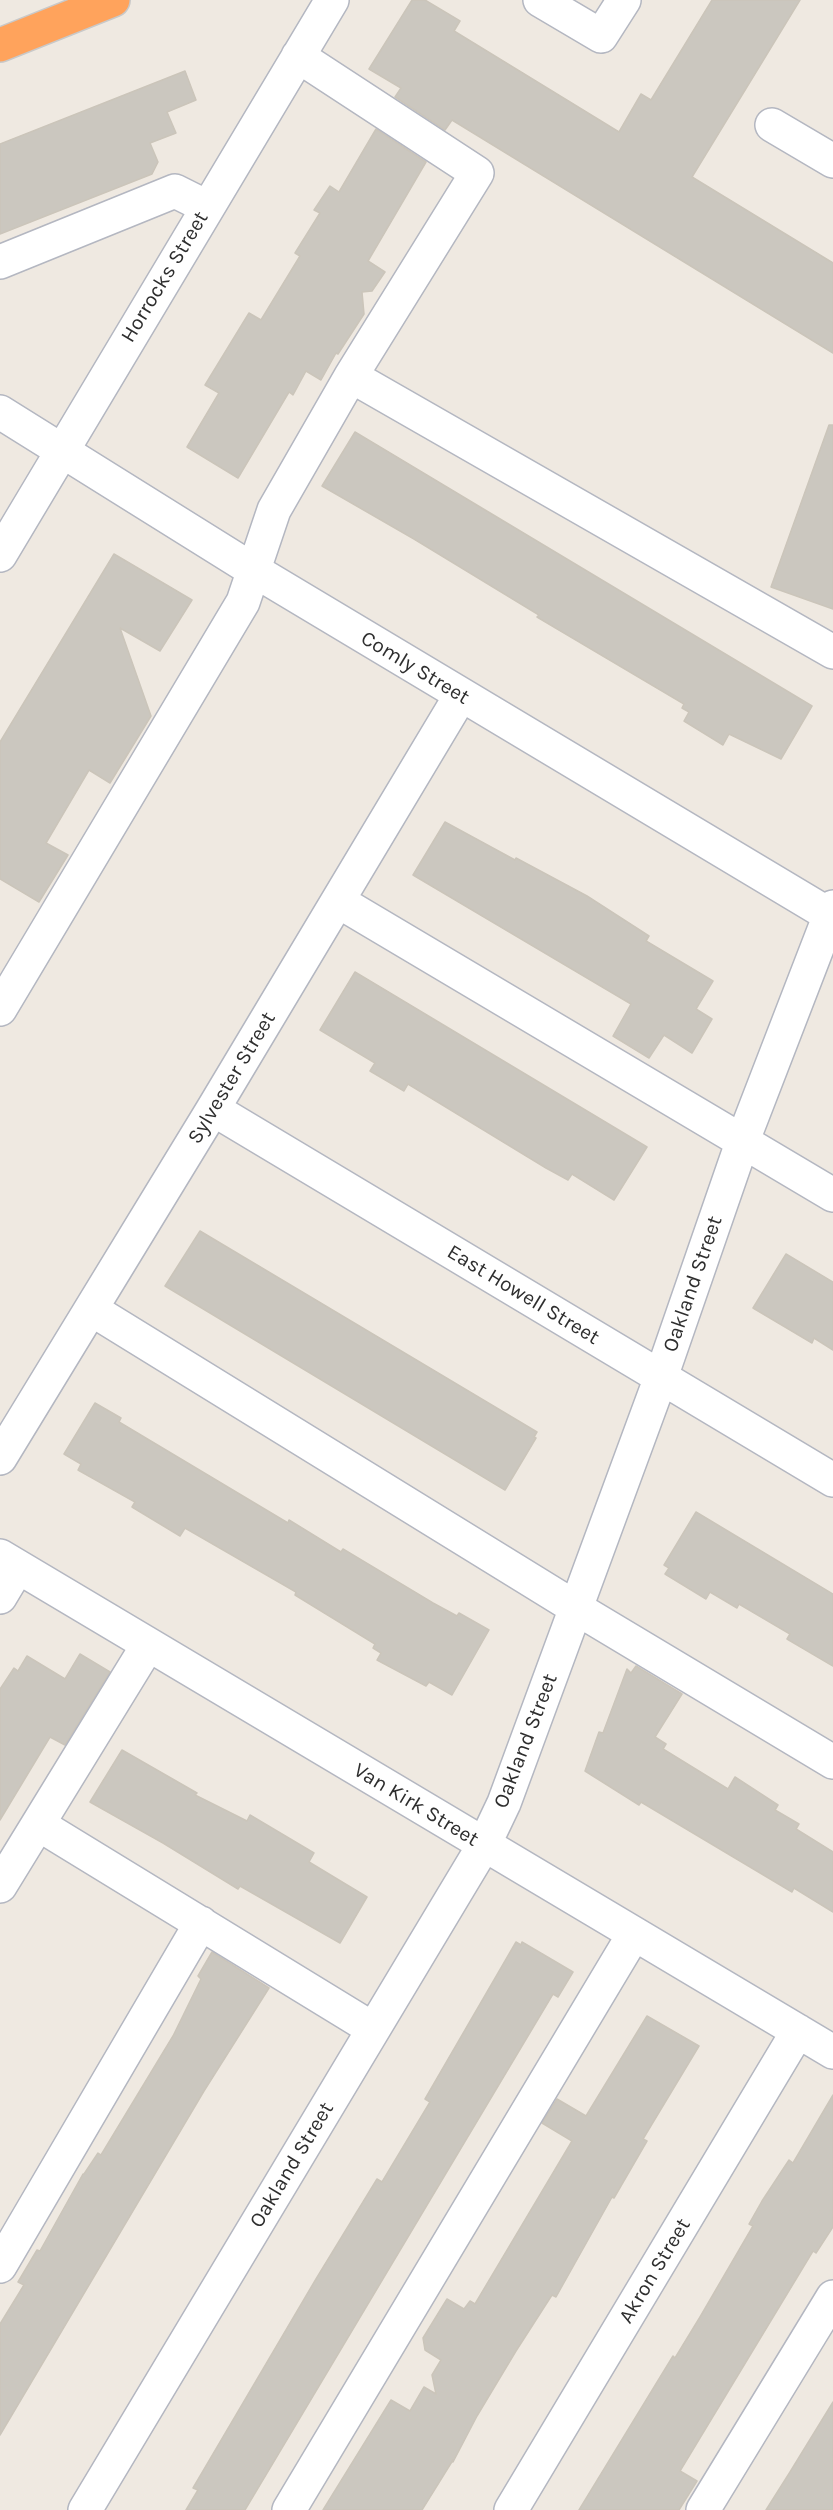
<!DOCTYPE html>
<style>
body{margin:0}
canvas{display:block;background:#efe9e1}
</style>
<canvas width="833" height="2510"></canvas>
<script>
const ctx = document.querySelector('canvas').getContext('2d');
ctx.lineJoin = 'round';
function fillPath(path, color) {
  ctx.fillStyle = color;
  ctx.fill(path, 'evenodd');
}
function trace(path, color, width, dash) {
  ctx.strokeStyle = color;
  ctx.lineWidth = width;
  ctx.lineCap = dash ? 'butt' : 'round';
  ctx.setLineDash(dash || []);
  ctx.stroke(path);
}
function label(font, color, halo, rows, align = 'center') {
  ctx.font = font + ' Karla,sans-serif';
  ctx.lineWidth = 4.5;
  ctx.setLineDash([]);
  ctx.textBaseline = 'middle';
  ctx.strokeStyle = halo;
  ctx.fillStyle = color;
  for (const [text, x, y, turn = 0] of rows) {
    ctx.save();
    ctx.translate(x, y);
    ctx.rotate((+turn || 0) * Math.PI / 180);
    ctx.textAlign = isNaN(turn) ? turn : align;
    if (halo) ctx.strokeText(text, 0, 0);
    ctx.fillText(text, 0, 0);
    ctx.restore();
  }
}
const building = new Path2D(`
 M 412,0 L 425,0 L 460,21 L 454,31 L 619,132 L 641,94 L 651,100 L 712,0 L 800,0 L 692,177 L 833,263 L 833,353 L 452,120 L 445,130 L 395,97 L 401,88 L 369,69 Z
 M 185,71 L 196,100 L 167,112 L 176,133 L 150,143 L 158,162 L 152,174 L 0,234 L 0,144 Z
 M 376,129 L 426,162 L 368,261 L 385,272 L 372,291 L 362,292 L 364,314 L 338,354 L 336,353 L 321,380 L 306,371 L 293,395 L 289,392 L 238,478 L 187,447 L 219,393 L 205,385 L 249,313 L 261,320 L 300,256 L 295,253 L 320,213 L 314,210 L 330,186 L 339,192 Z
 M 829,425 L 833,425 L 833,609 L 771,587 Z
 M 355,432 L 812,706 L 781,759 L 729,734 L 723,745 L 684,721 L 689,712 L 682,708 L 684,704 L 537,617 L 539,615 L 414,539 L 322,486 Z
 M 114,554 L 192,600 L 160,651 L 120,628 L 151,716 L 110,783 L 89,770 L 46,843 L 68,855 L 39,902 L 0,879 L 0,742 Z
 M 445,822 L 515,860 L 516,858 L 587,896 L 649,936 L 646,941 L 713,981 L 696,1009 L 712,1019 L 692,1053 L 664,1035 L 649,1058 L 613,1036 L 631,1004 L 413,875 Z
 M 355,972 L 647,1147 L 614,1200 L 572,1174 L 568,1180 L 546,1168 L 408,1084 L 404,1091 L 370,1071 L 375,1063 L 320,1030 Z
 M 200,1231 L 537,1432 L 534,1437 L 536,1438 L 505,1490 L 165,1286 Z
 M 786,1254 L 833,1282 L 833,1350 L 814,1338 L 812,1343 L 753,1308 Z
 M 95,1403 L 121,1418 L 119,1422 L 288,1523 L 289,1520 L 341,1552 L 343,1549 L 433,1603 L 457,1616 L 459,1613 L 489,1630 L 452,1695 L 429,1682 L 426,1686 L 377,1660 L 381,1653 L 373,1648 L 375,1644 L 295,1595 L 296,1592 L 185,1528 L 180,1536 L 132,1507 L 135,1502 L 78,1470 L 81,1464 L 64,1454 Z
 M 696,1512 L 833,1594 L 833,1666 L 787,1639 L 790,1634 L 739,1604 L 737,1608 L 710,1592 L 706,1599 L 665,1574 L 669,1568 L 664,1565 Z
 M 80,1654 L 110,1672 L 65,1745 L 50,1737 L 0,1820 L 0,1689 L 14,1668 L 18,1671 L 27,1656 L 65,1679 Z
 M 636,1666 L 682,1694 L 655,1737 L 666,1744 L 663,1749 L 728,1789 L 735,1777 L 778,1805 L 775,1810 L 799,1824 L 796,1829 L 833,1852 L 833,1912 L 794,1888 L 792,1892 L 641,1802 L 639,1805 L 585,1771 L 599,1732 L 603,1733 L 627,1669 L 631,1673 Z
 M 122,1750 L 197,1793 L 195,1795 L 247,1821 L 250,1815 L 314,1853 L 309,1862 L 367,1897 L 340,1943 L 240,1886 L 238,1889 L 163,1843 L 90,1802 Z
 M 516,1942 L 521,1945 L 522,1942 L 573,1972 L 558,1997 L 553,1994 L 245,2510 L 186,2510 L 198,2490 L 193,2488 L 316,2279 L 377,2179 L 382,2182 L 430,2102 L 425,2099 Z
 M 212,1952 L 269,1988 L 204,2091 L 0,2435 L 0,2324 L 24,2285 L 18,2282 L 37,2250 L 40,2251 L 83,2174 L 84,2174 L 98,2153 L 101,2155 L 173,2036 L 201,1979 L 198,1976 Z
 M 647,2016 L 699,2046 L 643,2139 L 647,2141 L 614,2198 L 612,2197 L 556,2297 L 552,2295 L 516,2351 L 477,2416 L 453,2462 L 453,2460 L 422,2510 L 323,2510 L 391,2400 L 410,2411 L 424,2387 L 436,2394 L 432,2375 L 441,2360 L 425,2350 L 423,2338 L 447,2299 L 464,2309 L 470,2301 L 475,2304 L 572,2141 L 542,2123 L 557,2099 L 586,2116 Z
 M 833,2095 L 833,2227 L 816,2253 L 813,2251 L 680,2471 L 697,2481 L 679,2510 L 579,2510 L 673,2356 L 675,2358 L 700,2317 L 753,2226 L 749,2224 L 762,2201 L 789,2160 L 793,2163 Z
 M 833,2402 L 833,2510 L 766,2510 L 790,2472 Z`);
const minor = new Path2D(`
 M 540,0 L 601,36 L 624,0
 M 772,125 L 833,161
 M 0,262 L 175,191 L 207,207
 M 351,376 L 833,652
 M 0,412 L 245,565 L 833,917
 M 0,555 L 332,0
 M 338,901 L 833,1195
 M 0,1009 L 243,602 L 274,510 L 351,376 L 477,173 L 298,56
 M 213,1109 L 833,1480
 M 91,1309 L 576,1608 L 833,1762
 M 0,1458 L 213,1109 L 461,695
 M 0,1556 L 833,2052
 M 0,1597 L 18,1567
 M 38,1824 L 373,2029
 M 0,1886 L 148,1645
 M 0,2266 L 201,1923
 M 85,2510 L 484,1845 L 504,1803 L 661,1377 L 743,1140 L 833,907
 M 289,2510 L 634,1934
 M 511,2510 L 798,2031
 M 703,2510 L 833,2297`);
const highway = new Path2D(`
 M 0,45 L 113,0`);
const streetNames = [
 ["Horrocks Street",165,277,-59],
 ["Comly Street",415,668,31],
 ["Sylvester Street",232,1078,-59],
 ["Oakland Street",693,1284,-71],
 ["East Howell Street",523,1295,31],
 ["Oakland Street",526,1741,-69],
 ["Van Kirk Street",416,1805,31],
 ["Oakland Street",292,2165,-59],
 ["Akron Street",655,2271,-59]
];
fillPath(building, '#cbc7bf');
trace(building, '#cbc5ba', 1.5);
trace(minor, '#b4b7c1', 36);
trace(highway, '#c9c9c9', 36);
trace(minor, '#fff', 33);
trace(highway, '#ffa35c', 33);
label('21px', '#2e2e2e', '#fff', streetNames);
</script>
